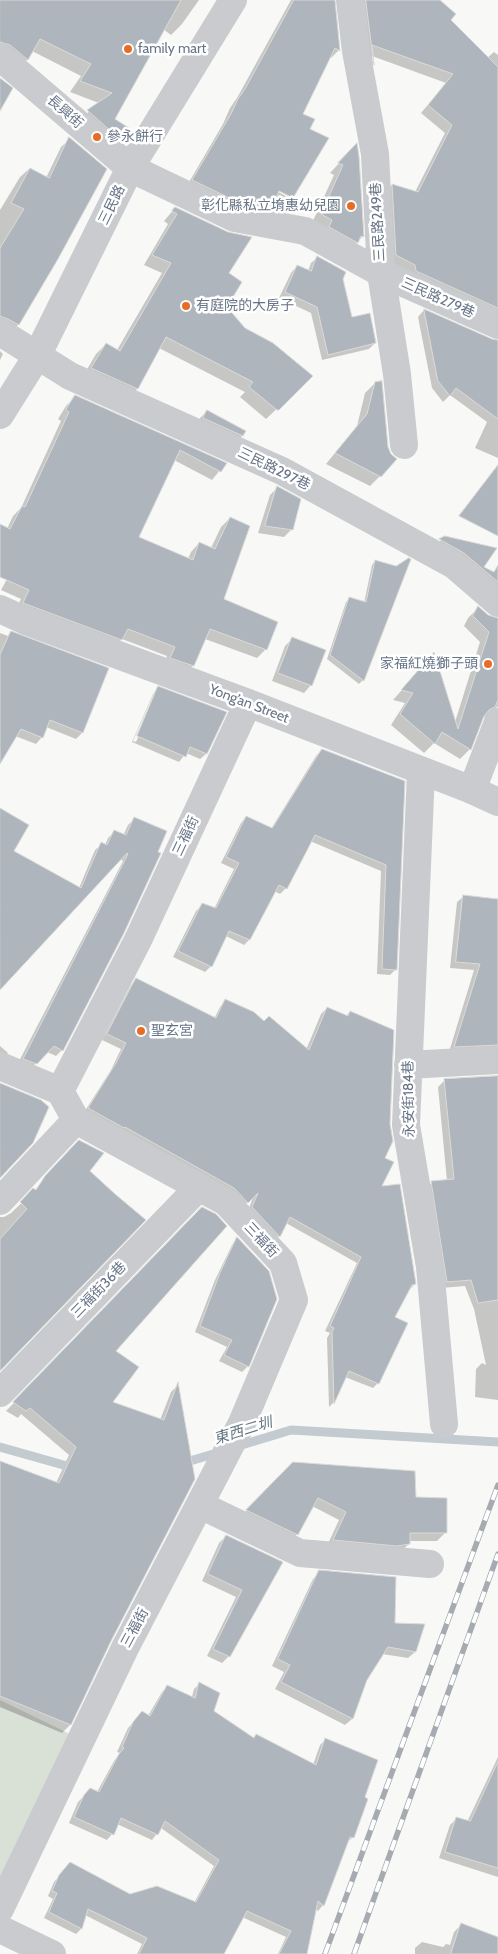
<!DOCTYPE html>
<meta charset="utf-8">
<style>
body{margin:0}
canvas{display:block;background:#f8f8f6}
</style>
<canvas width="498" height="1954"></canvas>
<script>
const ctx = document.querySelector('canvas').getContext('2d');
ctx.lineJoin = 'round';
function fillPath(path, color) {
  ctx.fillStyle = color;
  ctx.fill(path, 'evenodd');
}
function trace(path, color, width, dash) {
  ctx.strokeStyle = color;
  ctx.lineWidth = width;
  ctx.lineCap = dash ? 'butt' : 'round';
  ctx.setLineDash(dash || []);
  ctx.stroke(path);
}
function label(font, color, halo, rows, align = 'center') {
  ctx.font = font + ' Cabin,"Noto Sans TC",sans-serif';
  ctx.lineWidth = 5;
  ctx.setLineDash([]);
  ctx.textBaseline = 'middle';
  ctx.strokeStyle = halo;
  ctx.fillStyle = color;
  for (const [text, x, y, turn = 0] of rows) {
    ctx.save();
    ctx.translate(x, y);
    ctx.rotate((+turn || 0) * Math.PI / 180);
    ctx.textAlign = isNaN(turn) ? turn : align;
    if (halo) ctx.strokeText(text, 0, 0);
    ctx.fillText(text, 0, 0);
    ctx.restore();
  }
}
const green = new Path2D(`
 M 0,1700 L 74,1736 L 0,1890 Z`);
const shadow = new Path2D(`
 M 0,0 L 199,0 L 182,24 L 171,35 L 163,29 L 113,119 L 121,140 L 110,151 L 77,122 L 99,103 L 70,92 L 81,76 L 32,51 L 27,60 L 16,71 L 0,57 Z
 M 291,0 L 333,0 L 339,50 L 331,58 L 329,57 L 301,115 L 308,130 L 327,139 L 292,198 L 274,187 L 273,189 L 291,199 L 283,206 L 273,200 L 270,208 L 262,216 L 185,189 L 223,124 L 230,108 L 237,98 Z
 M 355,0 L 436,0 L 449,20 L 487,58 L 494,52 L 498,55 L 498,320 L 388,263 L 385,193 L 392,185 L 415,192 L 445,133 L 421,113 L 446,83 L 372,56 L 373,64 L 366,71 Z
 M 70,139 L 56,259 L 18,325 L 9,333 L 0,329 L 0,210 L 20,177 L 29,169 L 46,178 L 61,147 Z
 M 356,145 L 362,237 L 348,251 L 312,223 L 334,175 L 330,173 Z
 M 175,208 L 228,233 L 226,308 L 244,329 L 302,385 L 266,419 L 240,397 L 245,392 L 159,348 L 137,389 L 127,398 L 82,378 L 96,354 L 106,344 L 117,350 L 162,273 L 144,265 L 168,224 L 164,221 Z
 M 318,257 L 342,279 L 351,318 L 375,343 L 369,349 L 322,360 L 311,313 L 279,298 L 291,273 L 297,266 L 308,271 L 311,263 Z
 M 424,310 L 492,341 L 498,341 L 498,458 L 475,448 L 487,422 L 450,395 L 443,402 L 432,388 L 418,317 Z
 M 0,351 L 3,354 L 0,360 Z
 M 375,383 L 380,476 L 370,486 L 326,464 L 357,426 L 365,393 Z
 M 75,397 L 225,464 L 212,480 L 174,460 L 138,538 L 188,559 L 191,552 L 199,543 L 211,548 L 221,527 L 230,518 L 222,600 L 266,649 L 257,658 L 205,639 L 193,666 L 184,674 L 162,667 L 167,656 L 122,639 L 112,648 L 15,611 L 21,599 L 1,590 L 7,579 L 0,575 L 0,525 L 7,529 L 13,516 L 21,508 L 61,421 L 58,419 L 66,406 Z
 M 207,411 L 244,432 L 242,436 L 235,443 L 197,426 L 200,418 Z
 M 277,488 L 292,529 L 284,537 L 258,533 L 270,495 Z
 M 445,537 L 482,568 L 498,575 L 498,601 L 431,549 Z
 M 409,560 L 363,680 L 359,684 L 327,659 L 346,602 L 350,599 L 364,603 L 372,565 L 375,561 L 397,567 Z
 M 478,608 L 494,619 L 498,619 L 498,706 L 488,716 L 482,718 L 470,749 L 460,759 L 434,743 L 424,753 L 391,725 L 405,703 L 393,700 L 425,664 L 455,722 L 480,642 L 464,626 L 468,618 Z
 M 0,633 L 8,636 L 11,633 L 82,733 L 76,739 L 46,727 L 42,737 L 36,744 L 15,736 L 0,761 Z
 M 292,639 L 311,685 L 304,693 L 272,681 L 285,646 Z
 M 158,688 L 225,712 L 206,754 L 200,759 L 186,753 L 179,762 L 132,742 L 153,694 ZM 154,693 L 157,693 L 136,742 L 133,741 Z
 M 322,750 L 404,782 L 396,969 L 390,975 L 377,974 L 381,871 L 310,841 L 286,888 L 280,894 L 274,891 L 249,940 L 244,945 L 226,936 L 211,966 L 205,972 L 173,957 L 196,911 L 202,905 L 214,909 L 234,869 L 221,863 L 241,823 L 246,817 L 271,829 L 316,756 Z
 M 0,810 L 12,852 L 79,888 L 95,850 L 102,844 L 105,845 L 108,838 L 115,831 L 123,836 L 128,825 L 135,818 L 165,832 L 62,1050 L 56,1056 L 47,1052 L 29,1070 L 17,1065 L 123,861 L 120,859 L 0,988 Z
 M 464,896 L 498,900 L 498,1052 L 449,1052 L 474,970 L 450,968 L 457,902 Z
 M 136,980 L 214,1019 L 220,1007 L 225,1001 L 264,1022 L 306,1050 L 321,1014 L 327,1008 L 346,1016 L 350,1012 L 384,1158 L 380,1187 L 415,1284 L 409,1290 L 394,1318 L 378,1383 L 373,1388 L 345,1377 L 333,1403 L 329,1407 L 327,1338 L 330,1333 L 325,1331 L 357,1263 L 286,1223 L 279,1236 L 274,1241 L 247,1213 L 254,1195 L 242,1208 L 83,1114 L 111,1070 L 121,1049 L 102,1040 L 131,985 Z
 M 0,1046 L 8,1053 L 2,1059 L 0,1058 Z
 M 498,1077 L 498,1400 L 475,1397 L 476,1369 L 482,1363 L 486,1365 L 474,1309 L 465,1286 L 441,1288 L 426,1189 L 432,1182 L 447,1181 L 438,1087 L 444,1081 Z
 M 79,1141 L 89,1171 L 0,1370 L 0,1217 L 4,1217 L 11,1213 L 35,1190 Z
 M 202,1208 L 115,1351 L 111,1402 L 160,1420 L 171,1392 L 178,1385 L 110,1640 L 70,1725 L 62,1733 L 0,1707 L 0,1462 L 56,1483 L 69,1455 L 21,1414 L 18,1418 L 6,1411 Z
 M 237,1239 L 276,1299 L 248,1366 L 242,1372 L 219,1361 L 227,1347 L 195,1332 L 215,1280 L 232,1245 Z
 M 294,1463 L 414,1499 L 445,1533 L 437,1541 L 409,1541 L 409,1544 L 400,1552 L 326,1548 L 339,1520 L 312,1506 L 297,1534 L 289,1542 L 239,1518 Z
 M 226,1536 L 281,1563 L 229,1656 L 222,1663 L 207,1656 L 236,1597 L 202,1581 L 219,1543 Z
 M 320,1572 L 393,1625 L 415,1652 L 408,1658 L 382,1654 L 366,1679 L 352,1719 L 345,1725 L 275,1689 L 284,1672 L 272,1666 L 313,1579 Z
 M 199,1684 L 213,1712 L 253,1738 L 256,1735 L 313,1765 L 320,1745 L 325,1740 L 366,1800 L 352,1838 L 346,1843 L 323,1905 L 318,1911 L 315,1908 L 306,1954 L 278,1954 L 286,1937 L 242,1917 L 222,1954 L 137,1954 L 142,1944 L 85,1915 L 81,1929 L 76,1934 L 44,1918 L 53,1899 L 48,1896 L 54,1882 L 65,1870 L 130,1895 L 194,1903 L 214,1866 L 161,1828 L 152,1840 L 117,1824 L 112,1834 L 107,1840 L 69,1823 L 78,1802 L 85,1795 L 97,1792 L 114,1761 L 120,1753 L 117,1752 L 128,1728 L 137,1718 L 148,1716 L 162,1692 L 168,1686 L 192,1697 L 194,1689 Z
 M 498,1757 L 498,1877 L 439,1858 L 450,1825 L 456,1819 L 467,1822 Z
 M 461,1925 L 498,1937 L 498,1954 L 415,1954 L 415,1948 L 422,1942 L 443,1947 L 446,1944 L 450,1945 L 454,1932 Z`);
const stream = new Path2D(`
 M 0,1447 L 67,1466 L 77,1466
 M 235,1447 L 291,1430 L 498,1442
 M 180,1464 L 220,1452`);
const building = new Path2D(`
 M 0,0 L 181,0 L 115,119 L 129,128 L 122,141 L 87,110 L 112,93 L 80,81 L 91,64 L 40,39 L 28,60 L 10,45 L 0,42 Z
 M 294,0 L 335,0 L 340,51 L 335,48 L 303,114 L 315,119 L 310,129 L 329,138 L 293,198 L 279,191 L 271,209 L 240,203 L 192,180 L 231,114 L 238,99 L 245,89 Z
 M 366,0 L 440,0 L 456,14 L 451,20 L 498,67 L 498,308 L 416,271 L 415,265 L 396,255 L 392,184 L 418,192 L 452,125 L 428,105 L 453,74 L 372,45 L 374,65 Z
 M 0,78 L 13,88 L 0,111 Z
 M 69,137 L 107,169 L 58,259 L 19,325 L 8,319 L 0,316 L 0,248 L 24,209 L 11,203 L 30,168 L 49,178 Z
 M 357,143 L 359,156 L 364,237 L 361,236 L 358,243 L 329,227 L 332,220 L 321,214 L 343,165 L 338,163 Z
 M 175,207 L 228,232 L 252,237 L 229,273 L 242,282 L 227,307 L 245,328 L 273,343 L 313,376 L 279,410 L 277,410 L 249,387 L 253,382 L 166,337 L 138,389 L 91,368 L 106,343 L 120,351 L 171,263 L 152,255 L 177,214 L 172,211 Z
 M 317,256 L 346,272 L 343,279 L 352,317 L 370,313 L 376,343 L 328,355 L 317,307 L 285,292 L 297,265 L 311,271 Z
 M 424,309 L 492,339 L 498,340 L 498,419 L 456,388 L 450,396 L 438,381 Z
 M 382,381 L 388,447 L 391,454 L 397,459 L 381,477 L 335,453 L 367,414 L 375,382 Z
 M 75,395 L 227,463 L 221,472 L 180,450 L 139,537 L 193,560 L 199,542 L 215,549 L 230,517 L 250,526 L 224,599 L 278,622 L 267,650 L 210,629 L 194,666 L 170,658 L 175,647 L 128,629 L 122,640 L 23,603 L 29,590 L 0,577 L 0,524 L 10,529 L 22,506 L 25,507 L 69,412 L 66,410 Z
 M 207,410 L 246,431 L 243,436 L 203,418 Z
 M 498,465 L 498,536 L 459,516 Z
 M 277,486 L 301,499 L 293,530 L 265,526 Z
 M 445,536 L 497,548 L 484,567 L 494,572 L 498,565 L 498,582 L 464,553 L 439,539 Z
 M 409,558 L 411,559 L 364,681 L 330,655 L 349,597 L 366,602 L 375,560 L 396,566 Z
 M 478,606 L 488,615 L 498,618 L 498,700 L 495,707 L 489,710 L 484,716 L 471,750 L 442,732 L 435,744 L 400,714 L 413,693 L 401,690 L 434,652 L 458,729 L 489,632 L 473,616 Z
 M 11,631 L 109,668 L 83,733 L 50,720 L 43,738 L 21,729 L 0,764 L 0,655 Z
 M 292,637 L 326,650 L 312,686 L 278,673 Z
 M 158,686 L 227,712 L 207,754 L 190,747 L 186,757 L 137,736 Z
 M 322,749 L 405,781 L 397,970 L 382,969 L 386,865 L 315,835 L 287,889 L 279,885 L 250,940 L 229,931 L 212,967 L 178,951 L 202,903 L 216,908 L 239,863 L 226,857 L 246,816 L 272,828 Z
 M 0,808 L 29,825 L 14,851 L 81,888 L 101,842 L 107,845 L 114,830 L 126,835 L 134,817 L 167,831 L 158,852 L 161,853 L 124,933 L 63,1051 L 54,1046 L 37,1064 L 23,1059 L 128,854 L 127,853 L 0,990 Z
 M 463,895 L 498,899 L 498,1045 L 454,1047 L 480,964 L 456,962 Z
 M 136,978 L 216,1018 L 225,999 L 254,1012 L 264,1021 L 269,1016 L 309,1050 L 327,1007 L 348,1016 L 350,1011 L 394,1030 L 390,1124 L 393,1141 L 385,1158 L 394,1162 L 382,1186 L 400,1184 L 416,1284 L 412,1285 L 395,1317 L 408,1323 L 379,1384 L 349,1371 L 334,1404 L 332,1332 L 334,1328 L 330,1326 L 361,1257 L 290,1217 L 280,1237 L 252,1207 L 258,1193 L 248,1203 L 234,1188 L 125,1127 L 124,1128 L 88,1108 L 116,1063 L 126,1043 L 107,1034 Z
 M 498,1076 L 498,1300 L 478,1303 L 471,1280 L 447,1282 L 431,1181 L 454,1179 L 444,1079 Z
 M 0,1083 L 41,1100 L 49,1107 L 33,1143 L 0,1178 Z
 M 79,1140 L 104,1153 L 90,1171 L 115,1194 L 146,1220 L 0,1371 L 0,1239 L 27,1209 L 20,1202 L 33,1188 L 36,1190 L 45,1176 Z
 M 202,1207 L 216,1214 L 227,1226 L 116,1351 L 139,1367 L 113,1402 L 164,1420 L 178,1382 L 195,1479 L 111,1641 L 71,1725 L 0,1696 L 0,1461 L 59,1483 L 76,1447 L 30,1408 L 26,1411 L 13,1402 Z
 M 237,1237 L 269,1271 L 277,1299 L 249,1367 L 224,1355 L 232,1340 L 200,1326 L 220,1273 Z
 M 293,1462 L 415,1471 L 416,1497 L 447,1498 L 447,1533 L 410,1533 L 410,1544 L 397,1546 L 333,1540 L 346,1512 L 318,1498 L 298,1535 L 246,1510 Z
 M 226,1535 L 283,1562 L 230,1657 L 213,1649 L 242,1590 L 208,1574 Z
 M 319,1570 L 396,1577 L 395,1623 L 425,1624 L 416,1652 L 388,1647 L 367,1680 L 353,1719 L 281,1682 L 290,1665 L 278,1659 Z
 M 199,1682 L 220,1693 L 214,1711 L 254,1738 L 256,1734 L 316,1765 L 325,1738 L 378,1760 L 365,1797 L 368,1799 L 354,1838 L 350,1837 L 324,1906 L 318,1901 L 307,1954 L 279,1954 L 291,1931 L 247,1911 L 224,1954 L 139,1954 L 147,1938 L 88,1909 L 82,1929 L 49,1912 L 57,1893 L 52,1891 L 59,1875 L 70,1862 L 130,1894 L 157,1886 L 196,1902 L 219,1860 L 165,1821 L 158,1835 L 121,1818 L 114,1835 L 74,1817 L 84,1795 L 90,1788 L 99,1792 L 119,1754 L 124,1748 L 122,1747 L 133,1722 L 142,1711 L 150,1716 L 167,1685 L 195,1698 Z
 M 498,1762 L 498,1868 L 445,1852 L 456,1817 L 470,1821 Z
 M 461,1923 L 498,1937 L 498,1954 L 451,1954 Z`);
const minor = new Path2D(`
 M 350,0 L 356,51 L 375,154 L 381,273 L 397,374 L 404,445
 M 0,57 L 130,168 L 235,218 L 305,231 L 381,273 L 498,325
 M 0,332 L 70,376 L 282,471 L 454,565 L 498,603
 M 421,772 L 406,1125 L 430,1267 L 444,1424
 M 472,790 L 498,722
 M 408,1065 L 498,1060
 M 0,1066 L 60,1091
 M 0,1201 L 76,1120
 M 0,1393 L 198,1188
 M 200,1505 L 300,1553 L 430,1564
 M 0,1909 L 125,1648 L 242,1423 L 294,1300 L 283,1263 L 226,1202 L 76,1120 L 60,1091 L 138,940 L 248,703
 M 0,1929 L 52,1954`);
const tertiary = new Path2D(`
 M 0,415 L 37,356 L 130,168 L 233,0
 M 0,609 L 26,621 L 248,703 L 472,790 L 498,802`);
const rail = new Path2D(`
 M 325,1954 L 498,1485
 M 354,1954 L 498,1554`);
const markers = [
 [128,49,5,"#e76d26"],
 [97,137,5,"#e76d26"],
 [351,206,5,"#e76d26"],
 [186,306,5,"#e76d26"],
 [488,664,5,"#e76d26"],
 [141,1031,5,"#e76d26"]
];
const poiNames = [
 ["family mart",138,49],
 ["參永餅行",107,137],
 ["彰化縣私立堉惠幼兒園",341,206,"right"],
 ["有庭院的大房子",196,306],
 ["家福紅燒獅子頭",478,664,"right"],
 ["聖玄宮",151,1031]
];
const streetNames = [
 ["長興街",65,112,41],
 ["三民路",112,205,-64],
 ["三民路249巷",378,222,-93],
 ["三民路279巷",438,298,24],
 ["三民路297巷",274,469,26],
 ["Yong’an Street",249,704,21],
 ["三福街",186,836,-65],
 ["永安街184巷",409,1099,-91],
 ["三福街",261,1240,47],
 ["三福街36巷",99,1290,-46],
 ["三福街",135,1628,-62]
];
const waterNames = [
 ["東西二圳",243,1431,-17]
];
fillPath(green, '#d9e0d6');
fillPath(shadow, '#0003');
trace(stream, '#c3cad0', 9);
fillPath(building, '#afb5bc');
trace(building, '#dadad8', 1);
trace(minor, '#c9cbcf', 28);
trace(tertiary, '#c9cbcf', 28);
trace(rail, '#a6abb2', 5.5);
trace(rail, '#fff', 4, [11]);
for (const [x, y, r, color] of markers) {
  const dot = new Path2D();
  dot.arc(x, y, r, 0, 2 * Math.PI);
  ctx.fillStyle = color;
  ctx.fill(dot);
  trace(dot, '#fff', 2);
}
label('14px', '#677487', '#fff', poiNames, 'left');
label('14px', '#677487', '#fff', streetNames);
label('italic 15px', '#637683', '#fff', waterNames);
</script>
